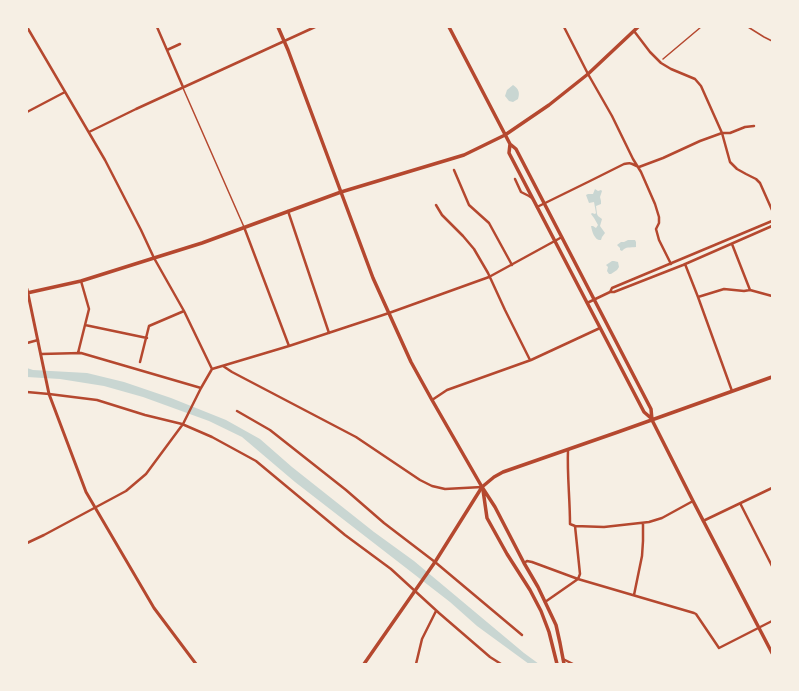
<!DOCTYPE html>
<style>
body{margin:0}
#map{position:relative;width:799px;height:691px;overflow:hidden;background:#f6efe4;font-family:"Fira Sans Condensed",sans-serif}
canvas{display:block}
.frame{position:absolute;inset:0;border:28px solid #f6efe4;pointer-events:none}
</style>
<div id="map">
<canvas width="799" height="691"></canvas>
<div class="frame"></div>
</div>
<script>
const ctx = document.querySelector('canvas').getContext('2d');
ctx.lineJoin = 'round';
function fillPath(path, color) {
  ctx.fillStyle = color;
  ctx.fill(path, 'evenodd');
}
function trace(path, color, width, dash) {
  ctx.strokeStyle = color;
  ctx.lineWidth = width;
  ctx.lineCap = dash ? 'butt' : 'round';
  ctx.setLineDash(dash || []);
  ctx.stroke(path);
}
const water = new Path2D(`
 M 513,85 C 519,89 520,93 518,99 L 513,102 L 509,101 L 505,96 L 507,90 Z
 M 595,189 L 598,191 L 601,190 L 602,191 L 600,197 L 601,201 L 601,204 L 596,206 L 597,214 L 598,216 L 602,219 L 600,226 L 605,233 L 602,237 L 601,240 C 595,241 592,232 591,226 L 593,226 L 596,228 L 598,225 L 594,218 L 591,214 L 592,213 L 595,214 L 596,213 L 594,202 L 589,203 L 586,195 L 588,194 L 593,194 Z
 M 628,240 L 635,240 L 636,242 L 636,247 C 630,248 626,246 622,251 L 620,250 L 620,248 L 617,245 L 621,242 L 624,242 Z
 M 612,261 L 614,261 L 618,262 L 619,267 L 617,270 L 611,274 L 609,274 L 607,271 L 608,267 L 606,265 Z
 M 27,368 L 33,370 L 87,373 L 124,382 L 171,398 L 226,420 L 260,439 L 292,467 L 374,532 L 414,561 L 524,653 L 539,664 L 529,664 L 477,626 L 450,602 L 295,482 L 242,437 L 209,421 L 143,397 L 104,386 L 60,379 L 27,377 Z`);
const pedestrian = new Path2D(`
 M 748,27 L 764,37 L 772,41
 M 663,59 L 701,27
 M 183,88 L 244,227`);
const minor = new Path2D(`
 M 27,27 L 105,160 L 141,230 L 154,258 L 184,311 L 212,369
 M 157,27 L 183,87
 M 564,27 L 588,74 L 612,116 L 633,159 L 641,172 L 655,204 L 659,217 L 659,223 L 656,229 L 659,240 L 671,264
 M 634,31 L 650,52 L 661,63 L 671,69 L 695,79 L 701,86 L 722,133 L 730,162 L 737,169 L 746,174 L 756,179 L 760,183 L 772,210
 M 167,50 L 180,44
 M 27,112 L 65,92
 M 89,132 L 136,109 L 315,27
 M 454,170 L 469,205 L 489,223 L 512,265
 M 515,179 L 521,192 L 529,196 L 532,198
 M 436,205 L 442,215 L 463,236 L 474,249 L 488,273 L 505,310 L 530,360
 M 537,207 L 590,181 L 624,164 C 634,162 632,165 639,167 L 663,158 L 700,141 L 722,133 L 730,133 L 745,127 L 754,126
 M 288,211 L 329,333
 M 244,227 L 289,346
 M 732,244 L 750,290
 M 685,264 L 698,297 L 732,391
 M 610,292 L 614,292 L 683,265 L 772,226
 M 698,297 L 724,289 L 744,291 L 750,290 L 772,296
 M 587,303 L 610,292 L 612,288 L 772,221
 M 85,325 L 147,338
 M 27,343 L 38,340
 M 78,353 L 89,309 L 81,281
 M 41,354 L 81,353 L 201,388
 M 140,362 L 149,326 L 184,311
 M 223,366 L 232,372 L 356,437 L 420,480 L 432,486 L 445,489 L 482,487
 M 212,369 L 289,346 L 389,313 L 489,277 L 562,237
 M 27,392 L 49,394 L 97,400 L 145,415 L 182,424 L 212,437 L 256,461 L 345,535 L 391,569 L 439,613 L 490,657 L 501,664
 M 432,400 L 447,390 L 531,360 L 600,328
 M 237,411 L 270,430 L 346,490 L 384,523 L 435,562 L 522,635
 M 568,450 C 567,475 570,499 570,524 L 575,526
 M 740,503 L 772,566
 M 703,521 L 772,488
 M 27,543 L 44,535 L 126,491 L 146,474 L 183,424 L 201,388 L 212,369
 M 524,563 L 527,561 L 532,562 L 578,579 L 580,574 L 575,526 L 604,527 L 649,522 L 662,518 L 693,501
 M 634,595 L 642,556 L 643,541 L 643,523
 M 545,602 L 578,579 L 694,613 L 696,614 L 719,648 L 772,621
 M 563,659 L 573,664
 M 416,664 L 422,639 L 436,611`);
const tertiary = new Path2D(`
 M 27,289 L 49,394 L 86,492 L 154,608 L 196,664`);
const secondary = new Path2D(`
 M 449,27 L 510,144 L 509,153 C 554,239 599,325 644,412 L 652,419
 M 510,144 L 516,149 L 651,409 L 652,420 L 693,501 L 772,653
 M 27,293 L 81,281 L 154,258 L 202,243 L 341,192 L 464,155 L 505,135 L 549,105 L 588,74 L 638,27
 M 364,664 L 435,562 L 482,487 L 494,477 L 503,472 L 618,432 L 772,377`);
const primary = new Path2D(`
 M 278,27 L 288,50 L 373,278 L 411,362 L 432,400 L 482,487 L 495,507 L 524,563 L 538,587 L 556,625 L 560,643 L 564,664
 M 483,490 L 487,518 L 507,554 L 530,590 L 541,611 L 549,632 L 557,664`);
fillPath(water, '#c9d6d2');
trace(pedestrian, '#b5482f', 1.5);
trace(minor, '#b5482f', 2.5);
trace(tertiary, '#b5482f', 3);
trace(secondary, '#b5482f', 3.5);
trace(primary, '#b5482f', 3.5);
</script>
